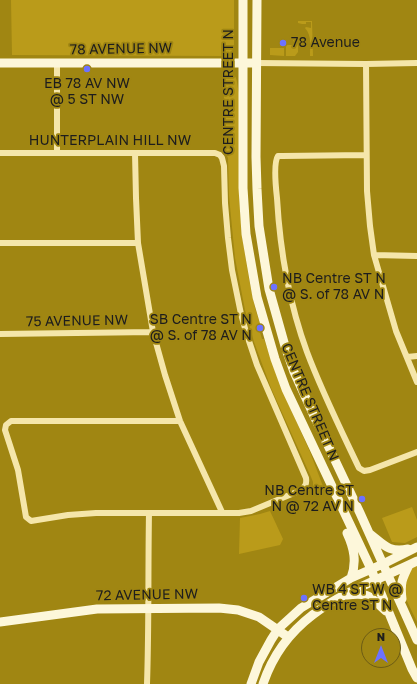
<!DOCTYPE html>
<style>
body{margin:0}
#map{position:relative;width:417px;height:684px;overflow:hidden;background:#a08612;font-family:"Golos Text",sans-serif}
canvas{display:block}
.north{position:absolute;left:361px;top:628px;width:40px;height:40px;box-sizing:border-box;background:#a08612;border:1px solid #6c5c16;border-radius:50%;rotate:0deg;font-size:11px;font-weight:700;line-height:16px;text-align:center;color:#1d1d1d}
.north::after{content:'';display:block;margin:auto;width:14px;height:18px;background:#6d72ff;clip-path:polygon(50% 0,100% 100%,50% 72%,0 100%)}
</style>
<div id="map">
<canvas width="417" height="684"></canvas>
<div class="north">N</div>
</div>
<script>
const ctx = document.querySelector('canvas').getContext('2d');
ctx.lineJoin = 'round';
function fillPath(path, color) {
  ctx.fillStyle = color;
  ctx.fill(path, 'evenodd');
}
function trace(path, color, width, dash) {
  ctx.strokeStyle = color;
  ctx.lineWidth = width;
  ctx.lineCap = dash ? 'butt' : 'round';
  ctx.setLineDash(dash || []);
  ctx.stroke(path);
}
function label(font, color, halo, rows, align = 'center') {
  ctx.font = font + ' "Golos Text",sans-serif';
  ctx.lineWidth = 3.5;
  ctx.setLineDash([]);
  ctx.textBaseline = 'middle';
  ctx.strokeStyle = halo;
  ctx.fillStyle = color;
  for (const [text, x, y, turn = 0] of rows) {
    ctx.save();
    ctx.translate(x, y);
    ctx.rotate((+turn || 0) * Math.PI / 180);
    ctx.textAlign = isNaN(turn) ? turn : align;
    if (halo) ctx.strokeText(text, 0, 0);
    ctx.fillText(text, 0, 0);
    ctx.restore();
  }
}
const green = new Path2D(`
 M 11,0 L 234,0 L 234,47 L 230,53 L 222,56 L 12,55 Z
 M 298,21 L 312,21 L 313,56 L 310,56 C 310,46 312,36 305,28 L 306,27 L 311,28 L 311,22 L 306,22 L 306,24 L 302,24 L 298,23 Z
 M 293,38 L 298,44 L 298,52 L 295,56 L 286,56 L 286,45 L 293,45 Z
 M 270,48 L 284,48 L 284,56 L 270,55 Z
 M 224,70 C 239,74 236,80 239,93 L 239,195 L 242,236 L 249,279 L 255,308 L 260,324 L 258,325 L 262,339 L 264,339 L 280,385 L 310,452 L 324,489 L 313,489 L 313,482 L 311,477 L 271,388 L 254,342 L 245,310 L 235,258 L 229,196 L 228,158 L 224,150 Z
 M 412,507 L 417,520 L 417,537 L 405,543 L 392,542 L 382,518 Z
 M 270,511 L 283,539 L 280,545 L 239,554 L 240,518 L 260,514 Z
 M 417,564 L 417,622 L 405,597 L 404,583 L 412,567 Z`);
const street = new Path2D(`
 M 57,63 L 57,153
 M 256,63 L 366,64 L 417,63
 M 366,64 L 367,191 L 370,226 L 374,255 L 396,331 L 417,382
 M 0,153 L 215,153 L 220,155 L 222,158 L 224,166 L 225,203 L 228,238 L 232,270 L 241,314 L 246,332 L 257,365 L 306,478 C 307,485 305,487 299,491 L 251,511 L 239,513 L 96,513 L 68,515 L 31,521 L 26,517 L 18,470 L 5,430 L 6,425 L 11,421 L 180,421
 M 135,153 L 136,198 L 138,243 L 153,332 L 165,375 L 180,421 L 222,512
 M 366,155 L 282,156 L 278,156 C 273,163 276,189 277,198 C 280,250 289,303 307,352 C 322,392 341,430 359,468 L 364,471 L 370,470 L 417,452
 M 0,243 L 138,243
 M 374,255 L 417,256
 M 0,334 L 153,332
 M 407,357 L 417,356
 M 147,684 C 149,627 148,570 149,513`);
const secondary = new Path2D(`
 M 243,0 L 243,188 L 246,234 L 257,297 L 275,359 L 286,389 L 371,569 L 412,669 L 417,678
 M 257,0 L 256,157 L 257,189 L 259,226 L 269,289 L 285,346 L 294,372 L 314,416 L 360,513 L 417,640
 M 0,63 L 256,63
 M 347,533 C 354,548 357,562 351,578
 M 370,534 C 384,545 389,553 408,549
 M 347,595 C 370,592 370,597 386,611
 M 402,599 C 400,583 402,579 409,565
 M 0,622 L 97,609 L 219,608 L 238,610 L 259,617 L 288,637
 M 251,684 L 259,662 L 271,640 L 278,629 L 301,608 L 351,578 L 383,564 L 417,547
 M 263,684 C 288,609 353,592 417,561`);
const markers = [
 [283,43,4,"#6d72ff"],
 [87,69,4,"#6d72ff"],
 [274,287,4,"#6d72ff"],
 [260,328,4,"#6d72ff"],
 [362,499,4,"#6d72ff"],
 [304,598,4,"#6d72ff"]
];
const poiNames = [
 ["78 Avenue",291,43],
 ["EB 78 AV NW",87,84,"center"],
 ["@ 5 ST NW",87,100,"center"],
 ["NB Centre ST N",282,279],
 ["@ S. of 78 AV N",282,295],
 ["SB Centre ST N",252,320,"right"],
 ["@ S. of 78 AV N",252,336,"right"],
 ["NB Centre ST",354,491,"right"],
 ["N @ 72 AV N",354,507,"right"],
 ["WB 4 ST W @",312,590],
 ["Centre ST N",312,606]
];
const streetNames = [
 ["78 AVENUE NW",121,49,-1],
 ["CENTRE STREET N",229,92,-90],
 ["HUNTERPLAIN HILL NW",110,141],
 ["75 AVENUE NW",77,321,-1],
 ["CENTRE STREET N",310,402,67],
 ["72 AVENUE NW",147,595,-1]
];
fillPath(green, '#ba9b1a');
trace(street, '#f5e6aa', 6);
trace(secondary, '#fdf7da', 9);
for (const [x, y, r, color] of markers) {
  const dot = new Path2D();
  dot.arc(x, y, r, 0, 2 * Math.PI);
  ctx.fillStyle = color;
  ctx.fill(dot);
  trace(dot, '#a08612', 1.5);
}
label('14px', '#1d1d1d', '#a08612', poiNames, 'left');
label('14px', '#1d1d1d', '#a08612', streetNames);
</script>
